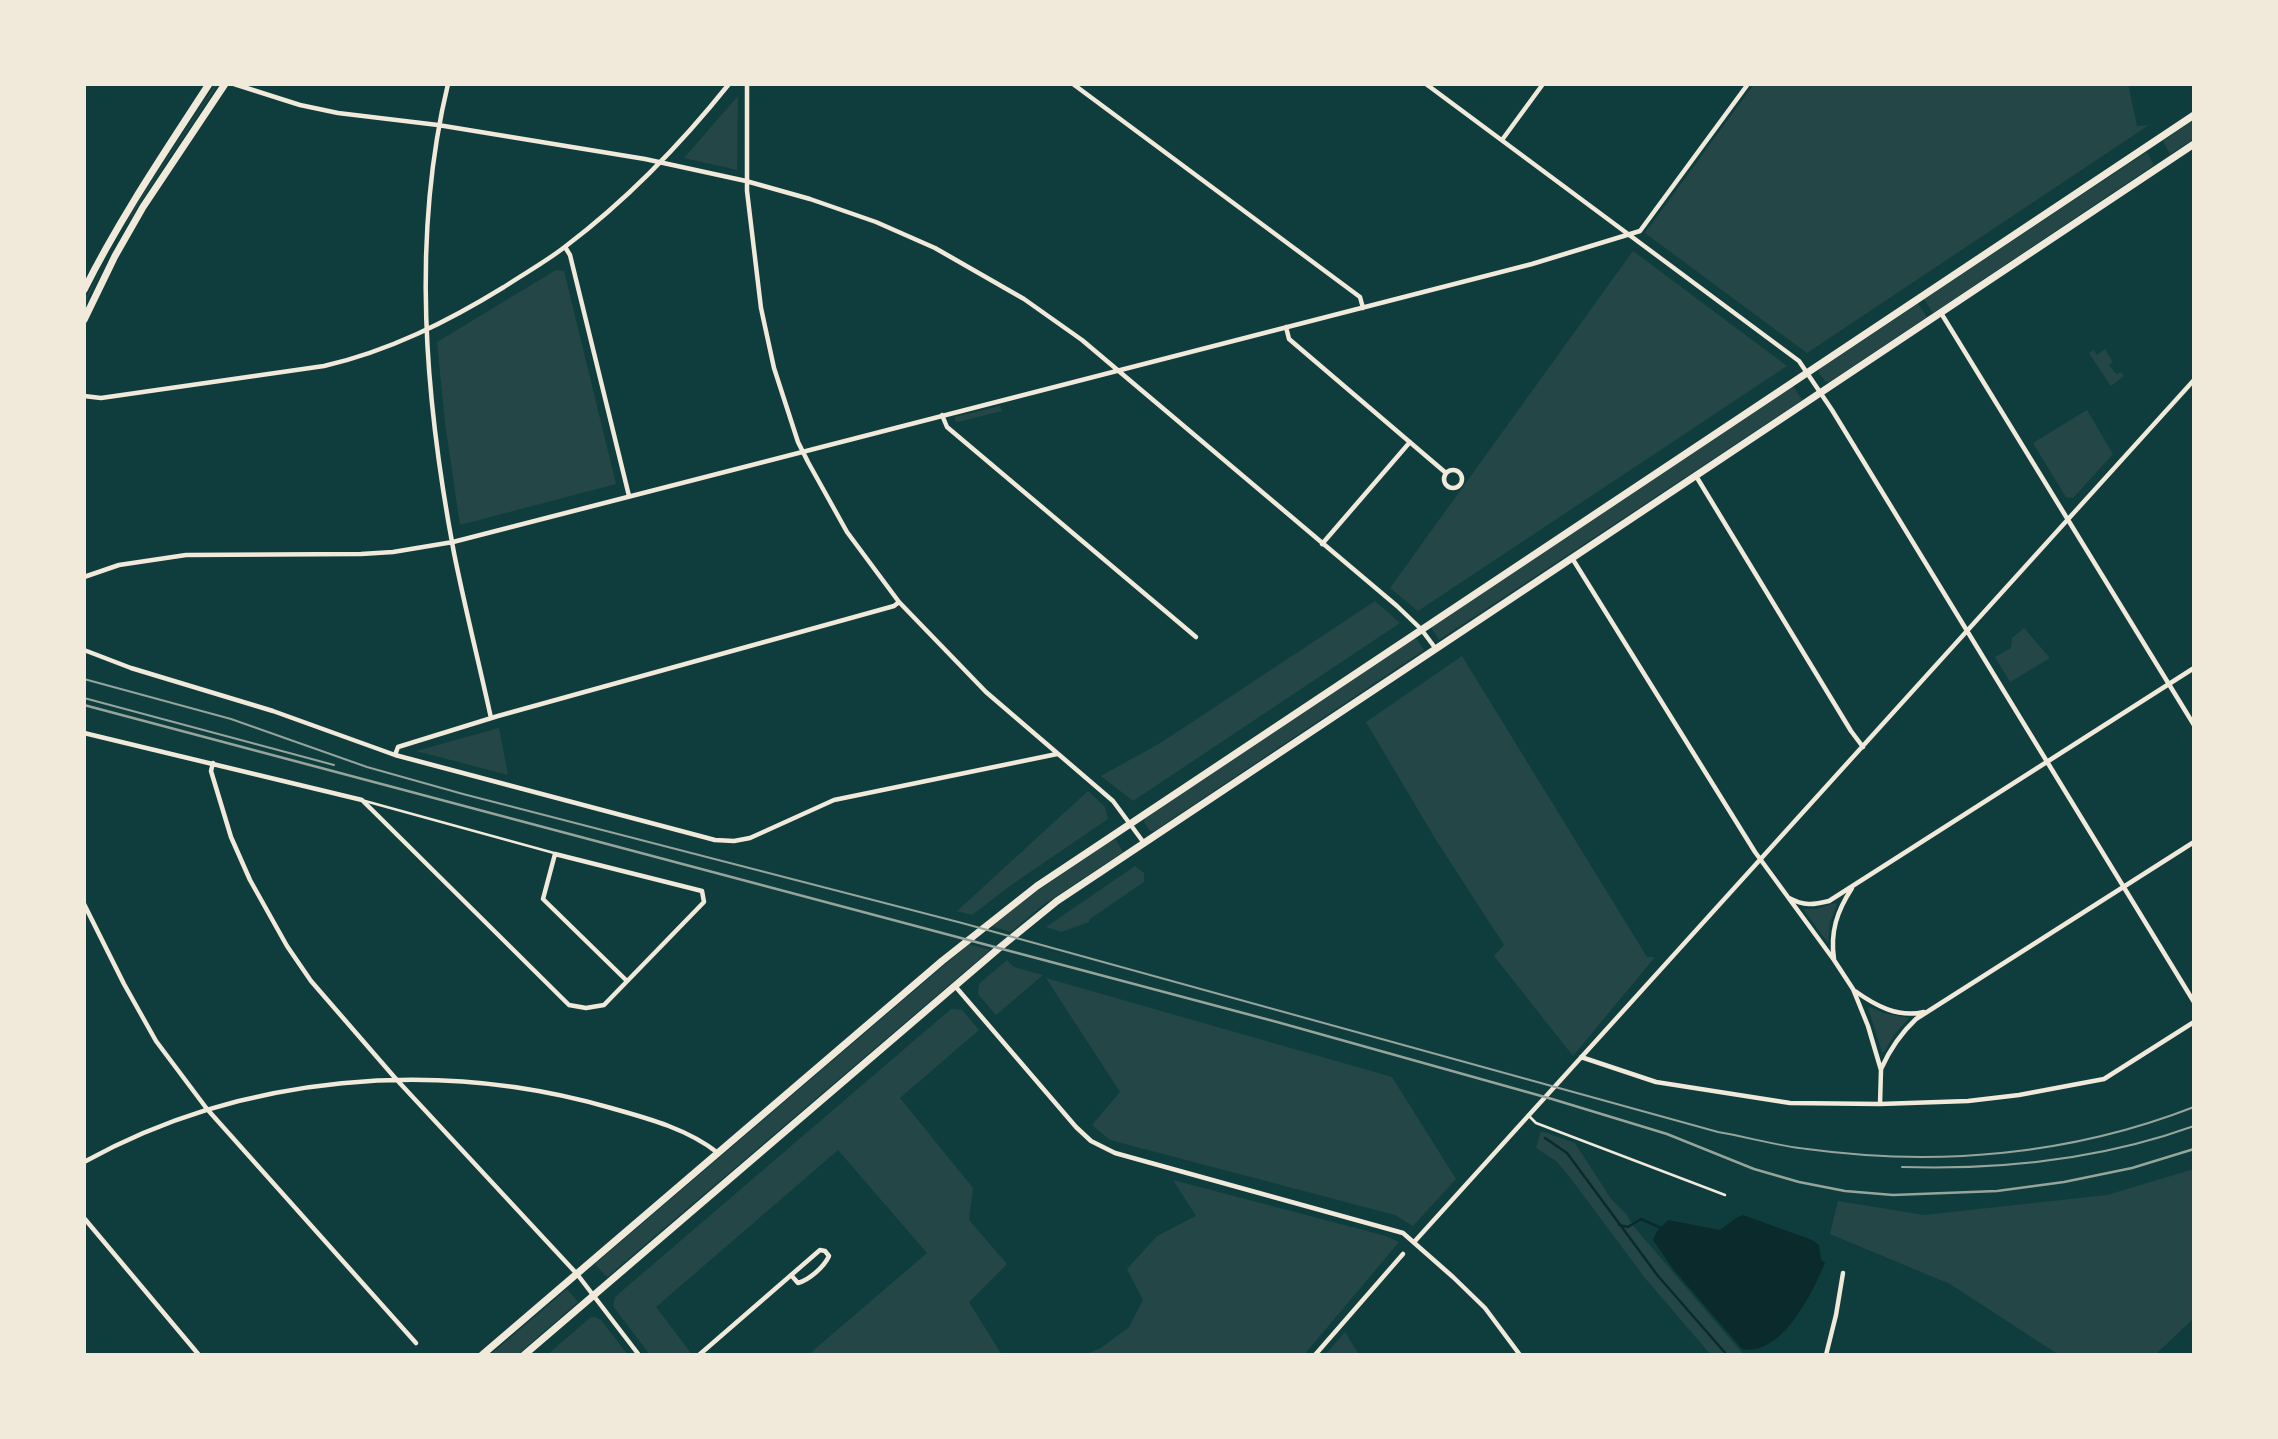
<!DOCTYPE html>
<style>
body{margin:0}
#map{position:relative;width:2278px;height:1439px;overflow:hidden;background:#0f3d3e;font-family:"Varela Round",sans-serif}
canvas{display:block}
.frame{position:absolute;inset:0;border:86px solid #f1e9da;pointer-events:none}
</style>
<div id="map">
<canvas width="2278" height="1439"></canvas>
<div class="frame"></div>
</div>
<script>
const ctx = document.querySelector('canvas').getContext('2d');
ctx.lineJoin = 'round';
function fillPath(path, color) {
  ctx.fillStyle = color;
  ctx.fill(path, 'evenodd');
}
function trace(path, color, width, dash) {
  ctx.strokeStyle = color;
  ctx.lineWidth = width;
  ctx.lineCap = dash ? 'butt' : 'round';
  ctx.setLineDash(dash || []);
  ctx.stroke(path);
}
const green = new Path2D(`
 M 216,84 L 218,84 C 171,156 118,227 84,307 L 85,299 L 137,204 Z
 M 1754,84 L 2128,84 L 2137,126 L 2149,125 L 1807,353 L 1645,233 Z
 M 738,96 L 737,170 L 684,158 Z
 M 2194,120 L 2194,139 L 2170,154 L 2163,141 Z
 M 2147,152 L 2154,165 L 1933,313 L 1924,299 Z
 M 1633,251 L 1787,366 L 1418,611 L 1390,588 Z
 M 556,270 L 564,271 L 616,484 L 460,525 L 445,423 L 437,342 Z
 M 1918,304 L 1927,317 L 1829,382 L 1825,381 L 1819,373 L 1819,369 Z
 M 2105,349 L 2113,362 L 2109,365 L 2116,374 L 2121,372 L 2124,376 L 2111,386 L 2089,353 L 2094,350 L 2097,355 Z
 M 1793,386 L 1802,400 L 1439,640 L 1432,629 L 1432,626 Z
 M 1000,406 L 1002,411 L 958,422 L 955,421 L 955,417 Z
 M 2087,410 L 2113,454 L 2073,498 L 2066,497 L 2033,443 Z
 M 1375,601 L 1400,623 L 1133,801 L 1101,776 L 1162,742 Z
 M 2024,628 L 2050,658 L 2010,682 L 1995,657 L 2011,648 L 2012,638 Z
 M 1414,639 L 1417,639 L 1424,650 L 1154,831 L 1150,831 L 1144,822 L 1145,818 Z
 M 1462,656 L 1647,957 L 1655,957 L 1573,1056 L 1494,956 L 1504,945 L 1436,840 L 1366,722 Z
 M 499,728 L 508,775 L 416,751 Z
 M 1088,791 L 1105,807 L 1108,819 L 1014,883 L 972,915 L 957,911 Z
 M 1115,838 L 1123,852 L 1043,905 L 1011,932 L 991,926 L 1033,894 Z
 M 1135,866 L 1144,873 L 1144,882 L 1090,919 L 1089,922 L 1061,932 L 1046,927 Z
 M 1835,903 L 1837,905 L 1830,922 L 1828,943 L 1803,909 L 1816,909 Z
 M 969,944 L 990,950 L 607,1277 L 595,1264 Z
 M 1007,960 L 1014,967 L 1043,975 L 996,1015 L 978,994 L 979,984 Z
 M 1046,978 L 1392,1077 L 1456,1179 L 1413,1226 L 1395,1215 L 1110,1140 L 1092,1125 L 1120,1092 Z
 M 1870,1007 L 1883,1013 L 1909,1018 L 1895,1034 L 1884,1052 L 1882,1052 L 1868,1008 Z
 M 951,1009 L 962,1010 L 979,1030 L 900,1098 L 973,1188 L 969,1220 L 1007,1264 L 969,1302 L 1002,1355 L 808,1355 L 927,1253 L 838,1150 L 656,1307 L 690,1352 L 687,1355 L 650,1355 L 613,1306 L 615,1297 Z
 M 1541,1131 L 1575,1143 L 1611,1199 L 1626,1214 L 1635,1228 L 1744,1355 L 1711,1355 L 1645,1278 L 1569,1176 L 1556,1161 L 1536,1148 Z
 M 2194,1169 L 2194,1318 L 2155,1355 L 2059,1355 L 1950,1284 L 1830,1234 L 1838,1201 L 1924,1215 L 2107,1195 Z
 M 1173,1180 L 1386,1236 L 1399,1242 L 1304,1355 L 1084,1355 L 1101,1348 L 1129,1327 L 1143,1300 L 1127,1269 L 1157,1236 L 1196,1216 Z
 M 567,1289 L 578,1302 L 517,1355 L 490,1355 Z
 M 591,1317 L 595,1317 L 601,1320 L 628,1355 L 547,1355 Z
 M 1345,1332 L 1359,1355 L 1325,1355 Z`);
const water = new Path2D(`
 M 1743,1215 L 1812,1240 L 1819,1245 L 1821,1260 L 1825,1263 C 1812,1293 1782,1357 1742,1349 L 1673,1269 L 1653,1240 L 1657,1231 L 1668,1220 L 1720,1230 L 1736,1218 Z`);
const stream = new Path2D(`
 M 1545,1138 L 1567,1153 L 1658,1276 L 1727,1355
 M 1619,1225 L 1628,1227 L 1641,1219 L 1661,1228`);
const service = new Path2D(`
 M 365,801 L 554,853
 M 1528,1115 L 1536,1123 L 1725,1195`);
const minor = new Path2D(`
 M 234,84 L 300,105 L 338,113 L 438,125 L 645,159 L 746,181 L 810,199 L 876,222 L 935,248 L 1024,299 L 1082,340 L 1397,606 L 1421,629 L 1436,649
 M 448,84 C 411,237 425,399 454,553 C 465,608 479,663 491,718
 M 747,84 L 747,191 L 761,308 L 774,368 L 798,442 L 808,462 L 847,532 L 899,602 L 986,692 L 1113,801 L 1144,843
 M 1073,84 L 1360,297 L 1363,308
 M 1426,84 L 1799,361 L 1832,410 L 2194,1002
 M 1502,140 L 1543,84
 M 565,247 L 570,255 L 629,496
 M 1941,313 L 2194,725
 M 1286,327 L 1289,339 L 1446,473
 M 84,396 L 101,398 L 324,366 C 389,351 447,322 504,287 C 525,273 547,261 566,246 C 628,199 681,144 729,84
 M 942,415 L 947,427 L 1196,637
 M1444 479a9 9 0 1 1 18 0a9 9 0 1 1-18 0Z
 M 1696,476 L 1851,731 L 1863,747
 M 1322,544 L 1410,442
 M 1572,558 L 1755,852 L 1834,960 L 1853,989 L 1868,1026 L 1881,1070 L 1880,1104
 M 84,577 L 119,565 L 186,555 L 361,554 L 393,552 L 453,542 L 1532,264 L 1640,231 L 1748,84
 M 84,650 L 131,668 L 273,711 L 395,755 L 715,840 L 734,841 L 750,838 L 834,800 L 1057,754
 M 84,733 L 362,800 L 569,1005 L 586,1008 L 604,1005 L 704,902 L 702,891 L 555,854 L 543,899 L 627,981
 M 395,755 L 398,747 L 498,716 L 894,606 L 899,602
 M 213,763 L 211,771 L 231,837 L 250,880 L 287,946 L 311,981 L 396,1079 L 577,1274 L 639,1355
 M 1789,898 C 1804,906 1813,905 1829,901 L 2194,668
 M 84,904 L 124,984 L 156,1041 L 207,1109 L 416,1343
 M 1834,959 C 1830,932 1837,911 1852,888
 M 955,986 L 1076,1127 L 1091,1141 L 1115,1153 L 1403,1233 L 1453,1277 L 1485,1308 L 1520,1355
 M 1855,991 C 1876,1006 1898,1018 1924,1012
 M 1581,1057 L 1656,1082 L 1790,1103 L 1880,1104 L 1968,1101 L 2019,1095 L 2104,1079 L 2194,1022
 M 1881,1069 C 1890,1049 1900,1034 1916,1019 L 2194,842
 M 84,1162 C 243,1074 437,1058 611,1108 C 647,1118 688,1129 718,1153
 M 84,1218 L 199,1355
 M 1415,1241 L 2194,380
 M 699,1355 L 820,1250 L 825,1251 L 829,1256 C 824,1267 809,1280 798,1283 L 791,1275
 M 1315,1355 L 1403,1254
 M 1826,1355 L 1836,1315 L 1843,1273`);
const secondary = new Path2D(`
 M 84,290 C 120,218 165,152 209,84
 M 84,320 L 115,256 L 143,207 L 225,84`);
const primary = new Path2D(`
 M 482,1355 L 942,961 L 1037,886 L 2194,115
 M 524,1355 L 998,949 L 1057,901 L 2194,144`);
const tram = new Path2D(`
 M 84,679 L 231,719 L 367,767 L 463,794 L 962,923 L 1718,1132 C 1748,1137 1777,1146 1807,1149 C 1938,1167 2071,1155 2194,1107
 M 84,698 L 334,765
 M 1902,1167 C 2001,1170 2100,1160 2194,1126`);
const rail = new Path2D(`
 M 84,705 L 1277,1022 L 1552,1099 L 1667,1134 L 1754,1169 L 1799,1182 L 1845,1191 L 1893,1195 L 1997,1191 L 2064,1182 L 2132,1168 L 2194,1149`);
fillPath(green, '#244646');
fillPath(water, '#0a2a2b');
trace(stream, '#0a2a2b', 2.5);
trace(service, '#f1e9da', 2.5);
trace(minor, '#f1e9da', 4.5);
trace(secondary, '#f1e9da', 7);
trace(primary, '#f1e9da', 7);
trace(tram, '#97a49c', 2);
trace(rail, '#97a49c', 2.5);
</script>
